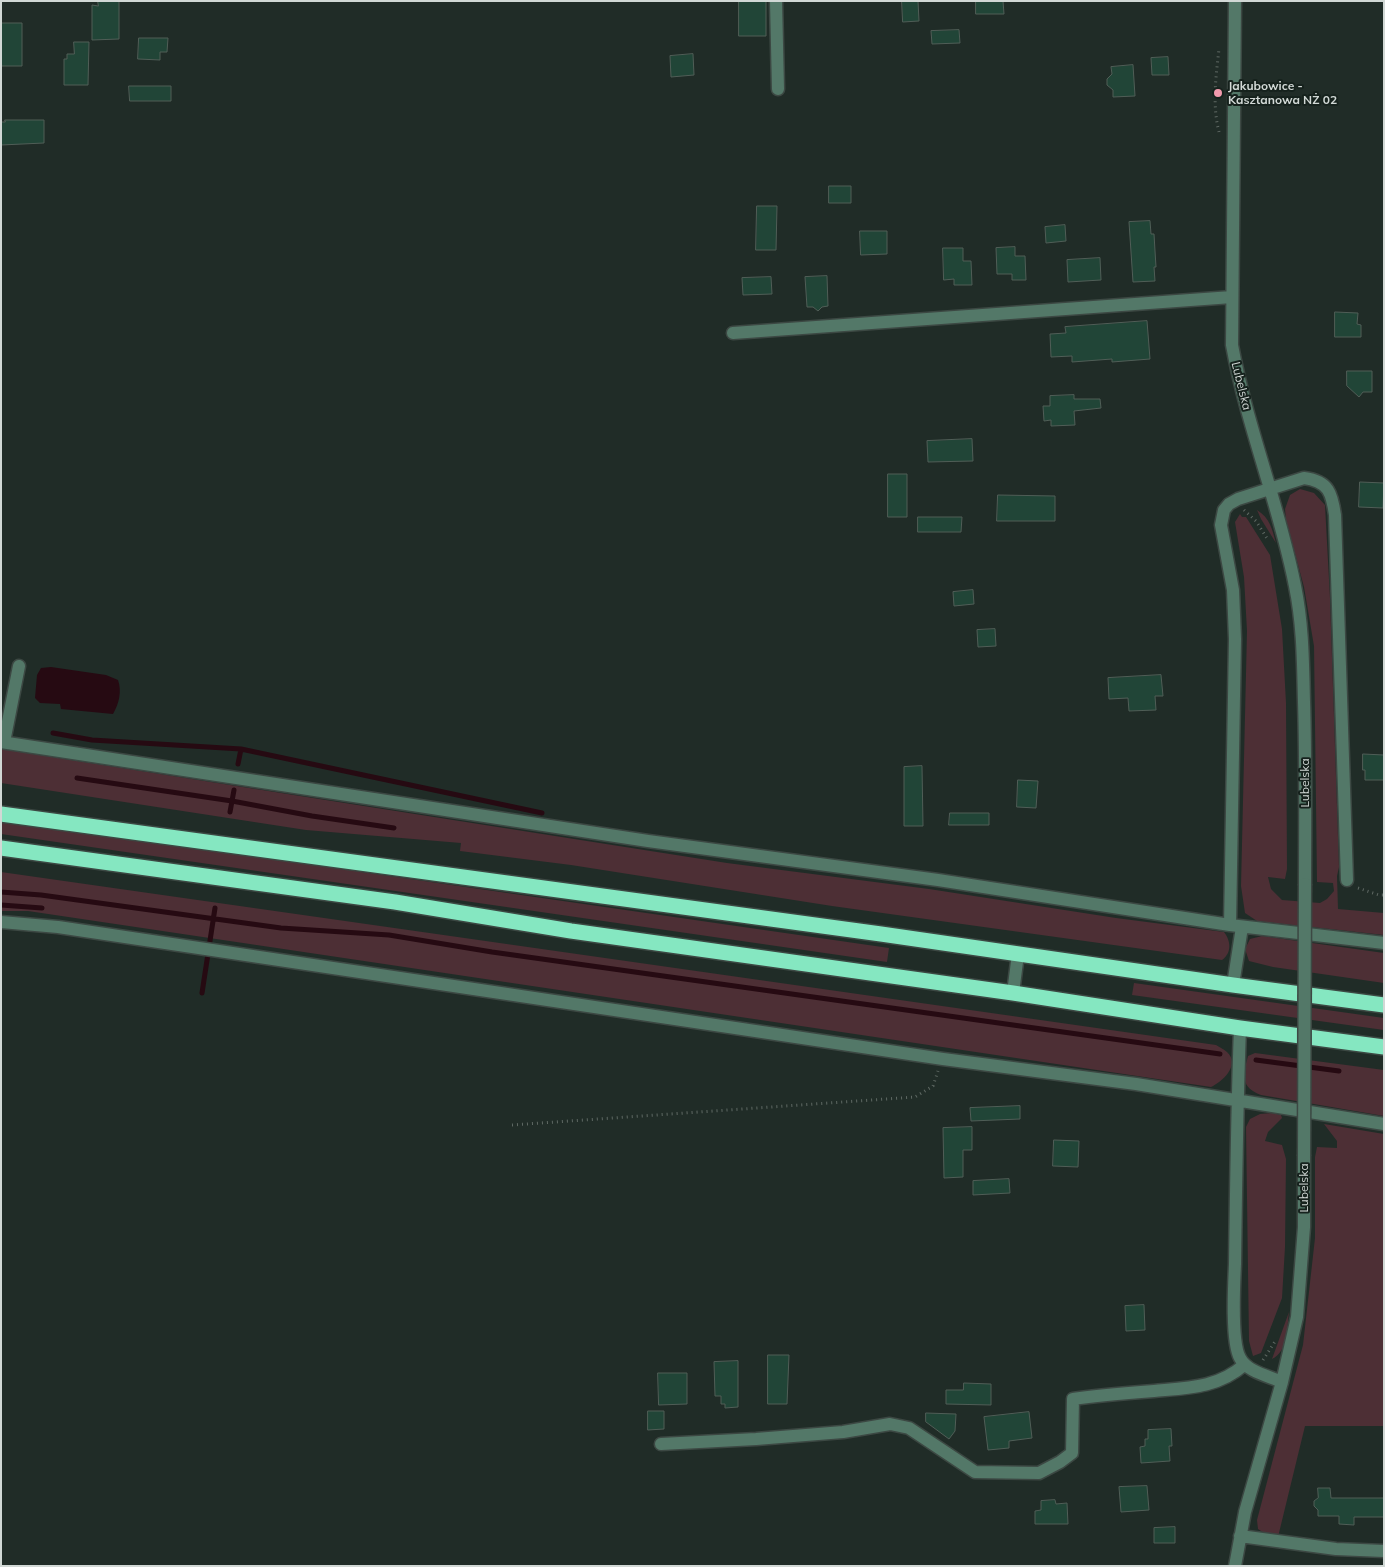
<!DOCTYPE html>
<meta charset="utf-8">
<style>
body{margin:0}
#map{position:relative;width:1385px;height:1567px;overflow:hidden;background:#202c27;font-family:Mulish,sans-serif}
canvas{display:block}
.frame{position:absolute;inset:0;border:2px solid #d1d8d5;pointer-events:none}
</style>
<div id="map">
<canvas width="1385" height="1567"></canvas>
<div class="frame"></div>
</div>
<script>
const ctx = document.querySelector('canvas').getContext('2d');
ctx.lineJoin = 'round';
function fillPath(path, color) {
  ctx.fillStyle = color;
  ctx.fill(path, 'evenodd');
}
function trace(path, color, width, dash) {
  ctx.strokeStyle = color;
  ctx.lineWidth = width;
  ctx.lineCap = dash ? 'butt' : 'round';
  ctx.setLineDash(dash || []);
  ctx.stroke(path);
}
function label(font, color, halo, rows, align = 'center') {
  ctx.font = font + ' Mulish,sans-serif';
  ctx.lineWidth = 4;
  ctx.setLineDash([]);
  ctx.textBaseline = 'middle';
  ctx.strokeStyle = halo;
  ctx.fillStyle = color;
  for (const [text, x, y, turn = 0] of rows) {
    ctx.save();
    ctx.translate(x, y);
    ctx.rotate((+turn || 0) * Math.PI / 180);
    ctx.textAlign = isNaN(turn) ? turn : align;
    if (halo) ctx.strokeText(text, 0, 0);
    ctx.fillText(text, 0, 0);
    ctx.restore();
  }
}
const green = new Path2D(`
 M 1300,489 L 1314,493 L 1325,505 L 1330,598 L 1339,867 L 1337,876 L 1338,909 L 1384,913 L 1384,935 L 1257,921 L 1245,913 L 1241,886 L 1247,631 L 1244,577 L 1235,522 L 1240,514 L 1242,517 L 1246,517 L 1270,555 L 1282,629 L 1286,703 L 1287,869 L 1285,879 L 1268,877 L 1271,889 L 1282,900 L 1320,903 L 1327,899 L 1334,891 L 1333,883 L 1317,882 L 1314,646 L 1304,587 L 1286,520 L 1285,509 L 1290,495 Z
 M 1257,510 C 1270,518 1272,529 1276,543 L 1261,519 Z
 M 1,749 L 727,863 L 929,889 L 1116,918 L 1224,932 C 1231,941 1232,953 1222,960 L 832,906 L 571,865 L 460,851 L 461,843 L 306,830 L 1,783 Z
 M 1,820 L 889,948 L 887,962 L 1,834 Z
 M 1,872 L 1216,1045 C 1219,1047 1224,1049 1227,1052 C 1241,1065 1222,1082 1211,1087 L 28,911 L 1,911 Z
 M 1262,936 L 1384,953 L 1384,983 L 1273,967 L 1249,961 L 1245,949 L 1250,939 Z
 M 1134,983 L 1384,1018 L 1384,1030 L 1132,995 Z
 M 1255,1053 L 1384,1070 L 1384,1116 L 1261,1095 C 1240,1087 1243,1075 1248,1056 Z
 M 1272,1113 L 1281,1115 L 1282,1118 L 1268,1132 L 1265,1141 L 1282,1145 L 1286,1159 L 1285,1247 L 1282,1298 L 1261,1353 L 1253,1356 L 1249,1341 L 1246,1127 L 1250,1119 L 1260,1114 Z
 M 1324,1124 L 1384,1134 L 1384,1426 L 1305,1426 L 1278,1537 L 1264,1533 L 1258,1529 L 1257,1520 L 1303,1345 L 1315,1238 L 1315,1157 L 1317,1147 L 1337,1148 L 1337,1141 Z
 M 1289,1312 C 1287,1327 1288,1352 1272,1359 Z`);
const water = new Path2D(`
 M 51,667 L 106,675 L 118,680 C 122,691 119,704 113,714 L 61,709 L 60,704 L 40,703 L 35,698 L 37,675 L 41,668 Z`);
const stream = new Path2D(`
 M 53,733 L 92,740 L 241,749 L 542,813
 M 238,764 L 241,749
 M 77,778 L 232,801 L 312,816 L 394,828
 M 230,812 L 234,790
 M 1,892 L 41,895 L 281,928 L 389,935 L 492,952 L 1220,1054
 M 1,905 L 42,908
 M 202,993 L 215,908
 M 1256,1060 L 1339,1071`);
const building = new Path2D(`
 M 98,1 L 119,1 L 119,39 L 92,40 L 92,5 L 98,6 Z
 M 739,1 L 766,1 L 766,36 L 739,36 Z
 M 902,1 L 918,1 L 919,21 L 903,22 Z
 M 976,1 L 1003,1 L 1004,14 L 976,14 Z
 M 1,23 L 22,23 L 22,66 L 2,66 Z
 M 959,30 L 960,43 L 932,44 L 931,31 Z
 M 139,38 L 168,38 L 167,52 L 160,52 L 160,60 L 138,59 Z
 M 74,42 L 89,42 L 88,85 L 64,85 L 64,59 L 67,59 L 67,54 L 74,54 Z
 M 693,54 L 694,75 L 671,77 L 670,56 Z
 M 1168,57 L 1169,75 L 1152,75 L 1151,58 Z
 M 1133,65 L 1135,96 L 1113,97 L 1113,90 L 1107,85 L 1107,79 L 1112,74 L 1111,67 Z
 M 129,86 L 171,86 L 171,101 L 130,101 Z
 M 5,120 L 44,120 L 44,143 L 1,145 L 1,122 L 5,122 Z
 M 829,186 L 851,186 L 851,203 L 829,203 Z
 M 757,206 L 777,206 L 776,250 L 756,250 Z
 M 1150,221 L 1151,234 L 1154,234 L 1155,251 L 1156,267 L 1154,267 L 1155,281 L 1133,282 L 1129,222 Z
 M 1065,225 L 1066,241 L 1046,243 L 1045,227 Z
 M 860,231 L 887,231 L 887,254 L 861,255 Z
 M 1015,247 L 1015,256 L 1025,256 L 1026,280 L 1012,280 L 1012,274 L 997,274 L 996,248 Z
 M 943,248 L 963,248 L 963,261 L 971,261 L 972,285 L 954,285 L 954,279 L 944,280 Z
 M 1100,258 L 1101,280 L 1068,282 L 1067,260 Z
 M 827,276 L 828,306 L 822,307 L 818,311 L 813,307 L 807,307 L 805,277 Z
 M 771,277 L 772,294 L 743,295 L 742,278 Z
 M 1335,312 L 1358,313 L 1357,324 L 1361,325 L 1361,337 L 1335,337 Z
 M 1147,321 L 1150,359 L 1112,362 L 1112,359 L 1072,362 L 1072,356 L 1051,357 L 1050,334 L 1066,333 L 1065,327 Z
 M 1347,371 L 1372,371 L 1372,392 L 1363,392 L 1359,397 L 1347,386 Z
 M 1074,395 L 1074,399 L 1100,399 L 1101,408 L 1074,411 L 1075,425 L 1051,426 L 1051,420 L 1044,421 L 1043,406 L 1050,406 L 1050,396 Z
 M 972,439 L 973,461 L 928,462 L 927,441 Z
 M 888,474 L 907,474 L 907,517 L 888,517 Z
 M 1360,482 L 1384,483 L 1383,508 L 1359,507 Z
 M 998,495 L 1055,496 L 1055,521 L 997,521 Z
 M 918,517 L 962,517 L 961,532 L 918,532 Z
 M 973,590 L 974,604 L 954,606 L 953,592 Z
 M 995,629 L 996,646 L 978,647 L 977,630 Z
 M 1161,675 L 1163,696 L 1155,696 L 1156,710 L 1129,711 L 1128,698 L 1109,699 L 1108,678 Z
 M 1363,754 L 1384,755 L 1384,780 L 1365,780 L 1365,770 L 1363,770 Z
 M 922,766 L 923,826 L 904,826 L 904,767 Z
 M 1018,780 L 1038,781 L 1036,808 L 1017,807 Z
 M 950,813 L 989,813 L 989,825 L 949,825 Z
 M 1020,1106 L 1020,1119 L 971,1121 L 970,1108 Z
 M 972,1127 L 972,1150 L 963,1150 L 963,1177 L 944,1178 L 943,1128 Z
 M 1054,1140 L 1079,1141 L 1078,1167 L 1053,1166 Z
 M 1009,1179 L 1010,1193 L 973,1195 L 973,1181 Z
 M 1144,1305 L 1145,1330 L 1126,1331 L 1125,1306 Z
 M 768,1355 L 789,1355 L 787,1404 L 768,1404 Z
 M 738,1361 L 738,1407 L 725,1408 L 725,1404 L 721,1404 L 721,1396 L 715,1396 L 714,1362 Z
 M 658,1373 L 687,1373 L 687,1404 L 659,1405 Z
 M 964,1383 L 991,1384 L 991,1405 L 946,1404 L 946,1390 L 963,1390 Z
 M 648,1411 L 664,1411 L 664,1429 L 648,1430 Z
 M 1029,1412 L 1032,1438 L 1009,1441 L 1009,1448 L 988,1450 L 984,1417 Z
 M 926,1413 L 956,1414 L 955,1431 L 949,1439 L 926,1422 Z
 M 1171,1429 L 1172,1446 L 1169,1446 L 1170,1461 L 1141,1463 L 1140,1447 L 1145,1446 L 1145,1439 L 1148,1439 L 1148,1430 Z
 M 1147,1486 L 1149,1510 L 1121,1512 L 1119,1487 Z
 M 1318,1488 L 1330,1488 L 1331,1498 L 1384,1498 L 1384,1517 L 1354,1517 L 1354,1525 L 1339,1524 L 1339,1516 L 1318,1516 L 1318,1510 L 1314,1506 L 1314,1501 L 1318,1498 Z
 M 1055,1500 L 1056,1504 L 1067,1503 L 1068,1524 L 1035,1524 L 1035,1511 L 1041,1510 L 1041,1501 Z
 M 1175,1527 L 1175,1543 L 1154,1543 L 1154,1528 Z`);
const path = new Path2D(`
 M 1219,132 C 1212,105 1216,76 1219,49
 M 1244,510 L 1256,521 L 1268,540
 M 1358,888 L 1379,895 L 1384,895
 M 512,1125 L 915,1097 L 933,1086 L 938,1071
 M 1263,1360 L 1276,1340`);
const minor = new Path2D(`
 M 776,1 L 778,89
 M 1235,1 L 1232,345 C 1247,427 1279,504 1295,586 C 1303,625 1303,663 1304,702 C 1306,763 1305,823 1305,884
 M 733,333 L 1232,297
 M 1,742 L 648,841 L 938,880 L 1230,925
 M 4,742 L 19,666
 M 1347,880 L 1335,515 C 1332,494 1329,481 1304,478 L 1238,499 L 1229,504 L 1224,510 L 1221,525 L 1233,590 L 1235,639 L 1230,925 L 1384,943
 M 1,922 L 58,927 L 943,1059 L 1136,1084 L 1384,1124
 M 1233,985 L 1242,927
 M 1013,993 L 1018,954
 M 1240,1028 C 1237,1107 1236,1185 1235,1264 C 1234,1285 1231,1342 1240,1358 C 1247,1372 1269,1376 1282,1382
 M 661,1444 L 756,1439 L 843,1432 L 890,1424 L 909,1428 L 975,1472 L 1039,1473 L 1060,1462 L 1072,1453 L 1073,1399 C 1100,1395 1127,1393 1154,1391 C 1187,1388 1218,1388 1244,1365
 M 1240,1536 L 1336,1549 L 1384,1551
 M 1235,1566 L 1245,1512 L 1282,1382 L 1297,1317 L 1304,1227 L 1304,1156`);
const highway = new Path2D(`
 M 1,814 L 881,934 L 1233,985 L 1384,1005
 M 1,848 L 395,902 L 571,931 L 1013,993 L 1240,1028 L 1384,1047`);
const minorBridge = new Path2D(`
 M 1304,1156 L 1305,884`);
const markers = [
 [1218,93,5,"#f29aad"]
];
const poiNames = [
 ["Jakubowice -",1228,86],
 ["Kasztanowa NŻ 02",1228,100]
];
const streetNames = [
 ["Lubelska",1241,386,76],
 ["Lubelska",1305,783,-90],
 ["Lubelska",1304,1188,-90]
];
fillPath(green, '#4d2f35');
fillPath(water, '#260a12');
trace(stream, '#260a12', 5);
fillPath(building, '#214537');
trace(building, '#505e57', 1);
trace(minor, '#3c4843', 15);
trace(highway, '#3c4843', 18);
trace(path, '#5f6964', 3, [1, 4]);
trace(minor, '#537868', 12);
trace(highway, '#85e7c1', 15);
trace(minorBridge, '#3c4843', 15, []);
trace(minorBridge, '#537868', 12);
for (const [x, y, r, color] of markers) {
  const dot = new Path2D();
  dot.arc(x, y, r, 0, 2 * Math.PI);
  ctx.fillStyle = color;
  ctx.fill(dot);
  trace(dot, '#16221d', 2);
}
label('bold 12px', '#d1d8d5', '#16221d', poiNames, 'left');
label('12px', '#d1d8d5', '#16221d', streetNames);
</script>
